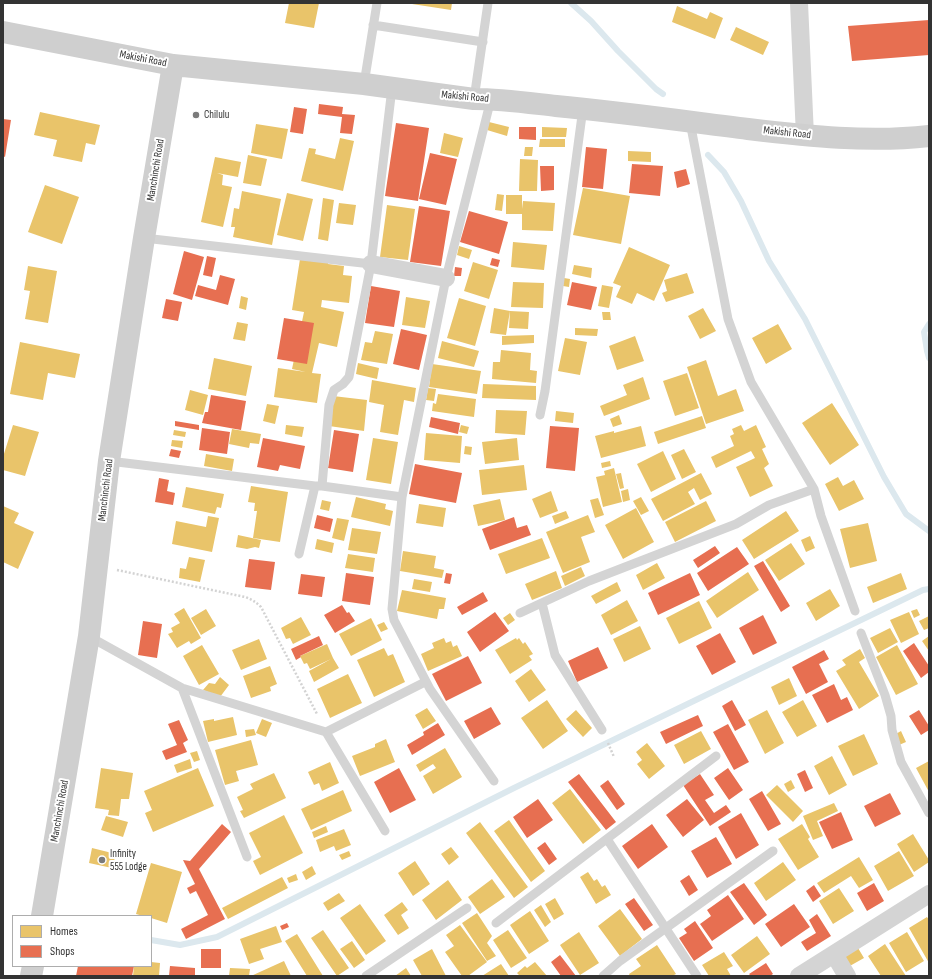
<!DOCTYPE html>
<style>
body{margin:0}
#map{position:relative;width:932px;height:979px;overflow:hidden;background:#fff;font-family:"Sofia Sans Condensed",sans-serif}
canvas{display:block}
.frame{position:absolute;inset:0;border:4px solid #333;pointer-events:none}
.legend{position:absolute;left:12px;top:915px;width:140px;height:52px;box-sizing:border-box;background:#fff;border:1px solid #adadad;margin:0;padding:5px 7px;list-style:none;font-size:12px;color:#333}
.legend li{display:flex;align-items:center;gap:8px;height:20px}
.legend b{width:20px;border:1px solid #adadad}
</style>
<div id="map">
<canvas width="932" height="979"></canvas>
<div class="frame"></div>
<ul class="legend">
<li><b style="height:11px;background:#e9c46a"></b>Homes</li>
<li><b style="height:11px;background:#e76f51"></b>Shops</li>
</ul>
</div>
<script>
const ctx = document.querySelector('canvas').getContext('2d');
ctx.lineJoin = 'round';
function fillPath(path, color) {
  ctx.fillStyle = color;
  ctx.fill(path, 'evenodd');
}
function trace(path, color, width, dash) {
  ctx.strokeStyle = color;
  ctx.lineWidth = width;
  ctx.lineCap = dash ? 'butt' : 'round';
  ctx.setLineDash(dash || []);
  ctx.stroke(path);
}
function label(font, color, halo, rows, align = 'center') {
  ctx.font = font + ' "Sofia Sans Condensed",sans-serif';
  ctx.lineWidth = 4;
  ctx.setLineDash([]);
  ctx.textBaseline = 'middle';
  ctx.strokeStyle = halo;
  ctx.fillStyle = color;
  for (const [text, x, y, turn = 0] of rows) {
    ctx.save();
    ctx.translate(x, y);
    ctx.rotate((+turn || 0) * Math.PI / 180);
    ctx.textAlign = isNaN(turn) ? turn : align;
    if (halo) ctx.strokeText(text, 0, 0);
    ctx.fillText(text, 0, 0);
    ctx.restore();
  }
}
const homes = new Path2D(`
 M 289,3 L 319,3 L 314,28 L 285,23 Z
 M 413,3 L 452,3 L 451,10 L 412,4 Z
 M 677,6 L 707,19 L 710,12 L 723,18 L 715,39 L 672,22 Z
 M 736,27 L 769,42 L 763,55 L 730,40 Z
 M 40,112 L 100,125 L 95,145 L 86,143 L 82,162 L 53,156 L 57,140 L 34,135 Z
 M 489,122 L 509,127 L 507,136 L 487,130 Z
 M 256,124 L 288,129 L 282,159 L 251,153 Z
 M 542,127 L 567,128 L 566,137 L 542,137 Z
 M 444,133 L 463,138 L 458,157 L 440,153 Z
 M 340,138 L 354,141 L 343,191 L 301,181 L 309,148 L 316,149 L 315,154 L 335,159 Z
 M 540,139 L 565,139 L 565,147 L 539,147 Z
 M 525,147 L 533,147 L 532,156 L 524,156 Z
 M 628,151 L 651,152 L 651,162 L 628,161 Z
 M 248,155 L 267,159 L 261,186 L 243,183 Z
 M 215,157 L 241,162 L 238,177 L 217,173 L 223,175 L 222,185 L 232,187 L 223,227 L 201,222 Z
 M 520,159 L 538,160 L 537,191 L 519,191 Z
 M 45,185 L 79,197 L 62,244 L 28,232 Z
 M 583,188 L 630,196 L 621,244 L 573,235 Z
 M 242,191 L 281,199 L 272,245 L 233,237 L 235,227 L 231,227 L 234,208 L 239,209 Z
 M 287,193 L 313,199 L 303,241 L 277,235 Z
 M 497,194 L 504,195 L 502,211 L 495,210 Z
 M 506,195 L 522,195 L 522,209 L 523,201 L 555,203 L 553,231 L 522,230 L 522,214 L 506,214 Z
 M 323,198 L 334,200 L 328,241 L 318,239 Z
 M 339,203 L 356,205 L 353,225 L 336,223 Z
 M 387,205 L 415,209 L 408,260 L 380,257 Z
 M 513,242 L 547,245 L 544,270 L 511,267 Z
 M 459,246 L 472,250 L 469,259 L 457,255 Z
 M 629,247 L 670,265 L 654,301 L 637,293 L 632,304 L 616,297 L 621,286 L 613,283 Z
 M 300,259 L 328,263 L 328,264 L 344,266 L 343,275 L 352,276 L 349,303 L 322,300 L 321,307 L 344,312 L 337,347 L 319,343 L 312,373 L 321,374 L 317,403 L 274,397 L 278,368 L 306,372 L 292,369 L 304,312 L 292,310 Z
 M 473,262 L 498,270 L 489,299 L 464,291 Z
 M 574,265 L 592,268 L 591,278 L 572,274 Z
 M 28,266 L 57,271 L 48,323 L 25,319 L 30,291 L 24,290 Z
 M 687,273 L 694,293 L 666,302 L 662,293 L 667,291 L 664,280 Z
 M 564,278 L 570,279 L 569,287 L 563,286 Z
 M 513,282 L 544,283 L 543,308 L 511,307 Z
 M 602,285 L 613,287 L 609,308 L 598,306 Z
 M 241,296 L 248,298 L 246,310 L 239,308 Z
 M 406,297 L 430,301 L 425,328 L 402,325 Z
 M 459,298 L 486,306 L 475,346 L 447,338 Z
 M 494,308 L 510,311 L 506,335 L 490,333 Z
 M 703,308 L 716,331 L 700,339 L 688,316 Z
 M 510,311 L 529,312 L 528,329 L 509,328 Z
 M 602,312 L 610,312 L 611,320 L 603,320 Z
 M 237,322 L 248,324 L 245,341 L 233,339 Z
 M 778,324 L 792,349 L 766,364 L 752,338 Z
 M 575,328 L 598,329 L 597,336 L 575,335 Z
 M 375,331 L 393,334 L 387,364 L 361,360 L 365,342 L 372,343 Z
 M 534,335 L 534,343 L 502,345 L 502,336 Z
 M 635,336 L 644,361 L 617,370 L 609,346 Z
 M 565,338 L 587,342 L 580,375 L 558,371 Z
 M 442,341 L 479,351 L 474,367 L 438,358 Z
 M 20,342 L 80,354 L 75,378 L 48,373 L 43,400 L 10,394 Z
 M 501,350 L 531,353 L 530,370 L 537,371 L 536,383 L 492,379 L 493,362 L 500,362 Z
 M 214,358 L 252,366 L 246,396 L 208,389 Z
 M 706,360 L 718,396 L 736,389 L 744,411 L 706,424 L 687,367 Z
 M 358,363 L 379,368 L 377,379 L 356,374 Z
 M 432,364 L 481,371 L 477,394 L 429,387 Z
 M 687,373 L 699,408 L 675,416 L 663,381 Z
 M 643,377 L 650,399 L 604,416 L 600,406 L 627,395 L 623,385 Z
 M 372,380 L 416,388 L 414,402 L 404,400 L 398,435 L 380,432 L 384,405 L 369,402 Z
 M 483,384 L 536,386 L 536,400 L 482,398 Z
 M 428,388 L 436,389 L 434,401 L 426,400 Z
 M 190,390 L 208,395 L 203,415 L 185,410 Z
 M 438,394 L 476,399 L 474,417 L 432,411 L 433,403 L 436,404 Z
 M 333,396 L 367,400 L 364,431 L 329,426 Z
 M 832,403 L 859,445 L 830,465 L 802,423 Z
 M 267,404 L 279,406 L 275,424 L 263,421 Z
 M 496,410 L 527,411 L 525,435 L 495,433 Z
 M 556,411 L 574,413 L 573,423 L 555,421 Z
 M 619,415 L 622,424 L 613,427 L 610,419 Z
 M 702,416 L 706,428 L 658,444 L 654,432 Z
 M 13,425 L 39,432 L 25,476 L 3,470 L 3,457 Z
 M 286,425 L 304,427 L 302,437 L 285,434 Z
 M 461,425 L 469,427 L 467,434 L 459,432 Z
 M 741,425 L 744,431 L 756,425 L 766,447 L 762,449 L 769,464 L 764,468 L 773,486 L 750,497 L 736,467 L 755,458 L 751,451 L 716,468 L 711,457 L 734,446 L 730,436 L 734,434 L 732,429 Z
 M 641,426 L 646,446 L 601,458 L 595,436 L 614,431 L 614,433 Z
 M 232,429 L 261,434 L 259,444 L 250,443 L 249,448 L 229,444 Z
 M 174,430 L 186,432 L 185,437 L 173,435 Z
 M 426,433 L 462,436 L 460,463 L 424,460 Z
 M 373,438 L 398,442 L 391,484 L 366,480 Z
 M 517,438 L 519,460 L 485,464 L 482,442 Z
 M 172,440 L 183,441 L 182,448 L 171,446 Z
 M 465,446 L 472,447 L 471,455 L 464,454 Z
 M 684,449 L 696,472 L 682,479 L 671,455 Z
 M 663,451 L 676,479 L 651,492 L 637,464 Z
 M 206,454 L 234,459 L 232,471 L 204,466 Z
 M 610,461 L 611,466 L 602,468 L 601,463 Z
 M 524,465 L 527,490 L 482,495 L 479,470 Z
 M 614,468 L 622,502 L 603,507 L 596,477 L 605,475 L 604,471 Z
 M 621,473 L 624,488 L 620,489 L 616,474 Z
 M 701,473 L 712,494 L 700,500 L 694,488 L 688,492 L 695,504 L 663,521 L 651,499 Z
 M 838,477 L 843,486 L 854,480 L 864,499 L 839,511 L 825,484 Z
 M 251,486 L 288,492 L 280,542 L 253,538 L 257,511 L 254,511 L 255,503 L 248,502 Z
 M 186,487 L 224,494 L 221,508 L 217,507 L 215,514 L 182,507 Z
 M 628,489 L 630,500 L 623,502 L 621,491 Z
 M 551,491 L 558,511 L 540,518 L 532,499 Z
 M 356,497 L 386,504 L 385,509 L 393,511 L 390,526 L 351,517 Z
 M 641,497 L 649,511 L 641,515 L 633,501 Z
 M 598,498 L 604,515 L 595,518 L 590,500 Z
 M 500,499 L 505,520 L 478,526 L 473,505 Z
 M 322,500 L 331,502 L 329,511 L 320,509 Z
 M 706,501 L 716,521 L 675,542 L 665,522 Z
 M 419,504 L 446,508 L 443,527 L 416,523 Z
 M 3,506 L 19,513 L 14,523 L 34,532 L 18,569 L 3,562 Z
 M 636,508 L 654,542 L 623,559 L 605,525 Z
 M 566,511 L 569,518 L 555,524 L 552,516 Z
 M 786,511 L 799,531 L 754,559 L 742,540 Z
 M 588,515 L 595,532 L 581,537 L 590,562 L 563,573 L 546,532 Z
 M 208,516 L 219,518 L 212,552 L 172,544 L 176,521 L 206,527 Z
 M 337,518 L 349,520 L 344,541 L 332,538 Z
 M 868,523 L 877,561 L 850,568 L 840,529 Z
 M 352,528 L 381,532 L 377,554 L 348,550 Z
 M 238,535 L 261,540 L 259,548 L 255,547 L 247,549 L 236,547 Z
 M 810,536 L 815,548 L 806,552 L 801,540 Z
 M 542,538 L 550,558 L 506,574 L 498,554 Z
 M 317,539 L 334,543 L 332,553 L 315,549 Z
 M 791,543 L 805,564 L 779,581 L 765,560 Z
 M 403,551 L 436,556 L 434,568 L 444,570 L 442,578 L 400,571 Z
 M 348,554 L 375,558 L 373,572 L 345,568 Z
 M 189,557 L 205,560 L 200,582 L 179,578 L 180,568 L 186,569 Z
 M 657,563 L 665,578 L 643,590 L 636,575 Z
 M 581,567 L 585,576 L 565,586 L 561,576 Z
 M 556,571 L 562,588 L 532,600 L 525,584 Z
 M 748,572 L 759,590 L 717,618 L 706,601 Z
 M 901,573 L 907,589 L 873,603 L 867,587 Z
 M 414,579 L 432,582 L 430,592 L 412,589 Z
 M 617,582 L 621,591 L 596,604 L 591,596 Z
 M 830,589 L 840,606 L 816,621 L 806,603 Z
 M 402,590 L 446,598 L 444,609 L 439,609 L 437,619 L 397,611 Z
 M 627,600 L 638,621 L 611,635 L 601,615 Z
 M 699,601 L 712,628 L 679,644 L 666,618 Z
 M 184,608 L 201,638 L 191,644 L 189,641 L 177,648 L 168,634 L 173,632 L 171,628 L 180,623 L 174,614 Z
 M 206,609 L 216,626 L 201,635 L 191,618 Z
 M 917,609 L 920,615 L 914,618 L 911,611 Z
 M 909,612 L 919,634 L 901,643 L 890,620 Z
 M 510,613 L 515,620 L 508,625 L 503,618 Z
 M 929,616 L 929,628 L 924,630 L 919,621 Z
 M 301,617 L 311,635 L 293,644 L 290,638 L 286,639 L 281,628 Z
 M 371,618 L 382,640 L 351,656 L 339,634 Z
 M 384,622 L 388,629 L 381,632 L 377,625 Z
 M 640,626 L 651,649 L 624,662 L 613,639 Z
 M 890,628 L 898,642 L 878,653 L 870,638 Z
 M 929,636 L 929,651 L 922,641 Z
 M 444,638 L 446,643 L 451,641 L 453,647 L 457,645 L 462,656 L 428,671 L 421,654 L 434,648 L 432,643 Z
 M 516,638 L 517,640 L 519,638 L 523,644 L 525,642 L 533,654 L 529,656 L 532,660 L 510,674 L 495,650 Z
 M 259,639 L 267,659 L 241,670 L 232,650 Z
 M 327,644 L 333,658 L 339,668 L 314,682 L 309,671 L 331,659 L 310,669 L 307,663 L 304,664 L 300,656 Z
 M 202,645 L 219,674 L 199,685 L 183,656 Z
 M 897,645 L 918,684 L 896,695 L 876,657 Z
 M 384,648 L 388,656 L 393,654 L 405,682 L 374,697 L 357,660 Z
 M 860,649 L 865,658 L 859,662 L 879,696 L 859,709 L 836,671 L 846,665 L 842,660 Z
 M 270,666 L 277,684 L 270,687 L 271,691 L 251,698 L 243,676 Z
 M 531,669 L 546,690 L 529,702 L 515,681 Z
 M 348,674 L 362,703 L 330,718 L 317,689 Z
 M 220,677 L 229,685 L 220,697 L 203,690 L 209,683 L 215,684 Z
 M 789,678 L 797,696 L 779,705 L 771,687 Z
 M 547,700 L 568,731 L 543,749 L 521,718 Z
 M 803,700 L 817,726 L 797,737 L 782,712 Z
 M 427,708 L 436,721 L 423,729 L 415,715 Z
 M 576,710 L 592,728 L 583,737 L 566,719 Z
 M 767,710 L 784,743 L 765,754 L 748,720 Z
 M 233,717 L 237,735 L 208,742 L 203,721 L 214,719 L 214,721 Z
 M 262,719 L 272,723 L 266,737 L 256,733 Z
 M 254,729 L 256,735 L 246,737 L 245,730 Z
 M 701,731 L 711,749 L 684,764 L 674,745 Z
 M 901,731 L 906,742 L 899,745 L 894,735 Z
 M 864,734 L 878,764 L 853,776 L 838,746 Z
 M 386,739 L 395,762 L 360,776 L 352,756 L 375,747 L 375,744 Z
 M 251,740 L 258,765 L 236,771 L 239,781 L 225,785 L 215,750 Z
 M 647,743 L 665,766 L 649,779 L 637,764 L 642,760 L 636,752 Z
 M 445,748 L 462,777 L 433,794 L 423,776 L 436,768 L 433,764 L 420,772 L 416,765 Z
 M 197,751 L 200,760 L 194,762 L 190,753 Z
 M 832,756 L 847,785 L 829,795 L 814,766 Z
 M 190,759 L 192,768 L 177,773 L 174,765 Z
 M 929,761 L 929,792 L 916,768 Z
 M 330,762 L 339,783 L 322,791 L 319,783 L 314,785 L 308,772 Z
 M 101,768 L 133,773 L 129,799 L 121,799 L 119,816 L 108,815 L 109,810 L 95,808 Z
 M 198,768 L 214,806 L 153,832 L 145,813 L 152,810 L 144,791 Z
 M 274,773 L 286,798 L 244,818 L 240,811 L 243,810 L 237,797 L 253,789 L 250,784 Z
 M 791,780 L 795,788 L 788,792 L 784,784 Z
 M 777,785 L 803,811 L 793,822 L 766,795 Z
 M 570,789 L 601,830 L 583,844 L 552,803 Z
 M 343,790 L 352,811 L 311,830 L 301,809 Z
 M 834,803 L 838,811 L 817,821 L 823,836 L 813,840 L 803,816 Z
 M 284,815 L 303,853 L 260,875 L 253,861 L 261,857 L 249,833 Z
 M 106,816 L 128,822 L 123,837 L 101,830 Z
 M 509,820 L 545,871 L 531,882 L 494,831 Z
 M 480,822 L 528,887 L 514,898 L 466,833 Z
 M 802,824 L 810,837 L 808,839 L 819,857 L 798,870 L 778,839 Z
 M 326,826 L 328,832 L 314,838 L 312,832 Z
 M 344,829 L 351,845 L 336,851 L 334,846 L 320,852 L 316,840 Z
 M 913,834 L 929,860 L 929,862 L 914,872 L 897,844 Z
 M 451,847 L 459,857 L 449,865 L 441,854 Z
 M 92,848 L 116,854 L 112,868 L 89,863 Z
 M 349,851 L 351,856 L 342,860 L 339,855 Z
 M 899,851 L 914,876 L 888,891 L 874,866 Z
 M 859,857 L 873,880 L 859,888 L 851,876 L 824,893 L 817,883 Z
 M 415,861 L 430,884 L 413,896 L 398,873 Z
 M 783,862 L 796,880 L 766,901 L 754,883 Z
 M 151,863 L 182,872 L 167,923 L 151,918 L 151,916 L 143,916 L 136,914 Z
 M 312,866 L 316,874 L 306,880 L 302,872 Z
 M 588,872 L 594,881 L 597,879 L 602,887 L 605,885 L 611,895 L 596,904 L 580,877 Z
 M 296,874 L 298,880 L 289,883 L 287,878 Z
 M 282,877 L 288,888 L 228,919 L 222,908 Z
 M 492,879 L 505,897 L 480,914 L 468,897 Z
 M 448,880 L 462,900 L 436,920 L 422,900 Z
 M 839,888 L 854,911 L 833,924 L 819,901 Z
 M 339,893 L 345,901 L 328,911 L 323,903 Z
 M 555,898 L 564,914 L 554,920 L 545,904 Z
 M 402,902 L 408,910 L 401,915 L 409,928 L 398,935 L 384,915 Z
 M 360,904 L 386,941 L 366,955 L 340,918 Z
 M 541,905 L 551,922 L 545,927 L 534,910 Z
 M 620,909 L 642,939 L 620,956 L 598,926 Z
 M 530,911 L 549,941 L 529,954 L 510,925 Z
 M 477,913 L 492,936 L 487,943 L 496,956 L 487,961 L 462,923 Z
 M 927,917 L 929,920 L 929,963 L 909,928 Z
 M 460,925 L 487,962 L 468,976 L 462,976 L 445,952 L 454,946 L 446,935 Z
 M 276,926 L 282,942 L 260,949 L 264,959 L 249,964 L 240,939 Z
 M 323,930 L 349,968 L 337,976 L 311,938 Z
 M 508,930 L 527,958 L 511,968 L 493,940 Z
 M 579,932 L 599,963 L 580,975 L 560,945 Z
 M 907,932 L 924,961 L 906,972 L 889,943 Z
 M 297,934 L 323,976 L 307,976 L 285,941 Z
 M 757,936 L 770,954 L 744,973 L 731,955 Z
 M 352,941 L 365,960 L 354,968 L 340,949 Z
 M 885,944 L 906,976 L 881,976 L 868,956 Z
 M 657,945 L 676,974 L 672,976 L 630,976 L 629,974 L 641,966 L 636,959 Z
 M 858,948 L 864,958 L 848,967 L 842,958 Z
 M 432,949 L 446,976 L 422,976 L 413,960 Z
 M 724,952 L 733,966 L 727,969 L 731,976 L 709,976 L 702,965 Z
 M 284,961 L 291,976 L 251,976 Z
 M 151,962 L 160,963 L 159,976 L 133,976 L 134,966 L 151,966 Z
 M 535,962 L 547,976 L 520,976 L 517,973 L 525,966 L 527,968 Z
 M 501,964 L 509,976 L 482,976 Z
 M 230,968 L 250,969 L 249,976 L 229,976 Z
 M 406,968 L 411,976 L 395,976 Z`);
const shops = new Path2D(`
 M 929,20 L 929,55 L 852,61 L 848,26 Z
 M 319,104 L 343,107 L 342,114 L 355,115 L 352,134 L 340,133 L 342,117 L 318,114 Z
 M 294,107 L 307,109 L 303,134 L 290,132 Z
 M 3,119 L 11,120 L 5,157 L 3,156 Z
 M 396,123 L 429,128 L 418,201 L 385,196 Z
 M 519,127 L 536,127 L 536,140 L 519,139 Z
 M 586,147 L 607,149 L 603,189 L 582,187 Z
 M 430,153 L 457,159 L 446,205 L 419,199 Z
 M 632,164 L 663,166 L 660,196 L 629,193 Z
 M 540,166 L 554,166 L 554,190 L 541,191 Z
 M 686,169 L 690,184 L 677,188 L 674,172 Z
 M 419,206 L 450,211 L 441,266 L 410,262 Z
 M 469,211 L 508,222 L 499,254 L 460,242 Z
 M 184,251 L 204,257 L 192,300 L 173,294 Z
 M 207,256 L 216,258 L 212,277 L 203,275 Z
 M 492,258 L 500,260 L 498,267 L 490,265 Z
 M 455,267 L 462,268 L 461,276 L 454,276 Z
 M 220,275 L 235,279 L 228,305 L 195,296 L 198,285 L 216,290 Z
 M 572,282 L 597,287 L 591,310 L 567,305 Z
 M 371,286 L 400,291 L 394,327 L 365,323 Z
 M 166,299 L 182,302 L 178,321 L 162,318 Z
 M 284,318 L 314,323 L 307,364 L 277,359 Z
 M 401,329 L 427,335 L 419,370 L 393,364 Z
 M 211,395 L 246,401 L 241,430 L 202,423 L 205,412 L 208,412 Z
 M 431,417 L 460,423 L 458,434 L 429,427 Z
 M 175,421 L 199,425 L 199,430 L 175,426 Z
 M 550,426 L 579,428 L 575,471 L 546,468 Z
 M 202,428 L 230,432 L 227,454 L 199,450 Z
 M 334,430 L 359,434 L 353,472 L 328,468 Z
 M 263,438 L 305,446 L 300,469 L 280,465 L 278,471 L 257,467 Z
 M 171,449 L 181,451 L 179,458 L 169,456 Z
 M 415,464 L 462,473 L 456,503 L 409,494 Z
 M 159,478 L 169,480 L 167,491 L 175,493 L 173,505 L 155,502 Z
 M 317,515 L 333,519 L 330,532 L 314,528 Z
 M 514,517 L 517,528 L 527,525 L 531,535 L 490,550 L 482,529 Z
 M 715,546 L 720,553 L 698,568 L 693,560 Z
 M 737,547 L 749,564 L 708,591 L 697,573 Z
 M 249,559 L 275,562 L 271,590 L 245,587 Z
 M 763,561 L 790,606 L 781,612 L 754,566 Z
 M 346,573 L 374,577 L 370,605 L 342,601 Z
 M 446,573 L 452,574 L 450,584 L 444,583 Z
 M 690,573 L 700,595 L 658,615 L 648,593 Z
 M 301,574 L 325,577 L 322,597 L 298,594 Z
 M 483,592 L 488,601 L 462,615 L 457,607 Z
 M 342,605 L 347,613 L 349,612 L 355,621 L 335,633 L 324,615 Z
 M 495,612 L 509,631 L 480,652 L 467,632 Z
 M 763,615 L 777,643 L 753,655 L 739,628 Z
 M 143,621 L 162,624 L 157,658 L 138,655 Z
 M 720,633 L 736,662 L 712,675 L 696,646 Z
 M 319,636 L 323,645 L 300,656 L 301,657 L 296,660 L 291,649 Z
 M 914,643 L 929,666 L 929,672 L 921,678 L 903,651 Z
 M 598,647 L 608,668 L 577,682 L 568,661 Z
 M 824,650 L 829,659 L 819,664 L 828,682 L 806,694 L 792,667 Z
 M 468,656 L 482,683 L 446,701 L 432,674 Z
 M 834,684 L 841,700 L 847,697 L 853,710 L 827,723 L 812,695 Z
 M 732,700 L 746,725 L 735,731 L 722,706 Z
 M 491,707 L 501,724 L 474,739 L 464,721 Z
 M 919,710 L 929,726 L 929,730 L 921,735 L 909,716 Z
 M 698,715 L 703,726 L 666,744 L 660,732 Z
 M 179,720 L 188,740 L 183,743 L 187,752 L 166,760 L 162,751 L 177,745 L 168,724 Z
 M 438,723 L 445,735 L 412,755 L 407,745 L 424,735 L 423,732 Z
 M 728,724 L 749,762 L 734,770 L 713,732 Z
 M 399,768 L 416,800 L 390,813 L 374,782 Z
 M 728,768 L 743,790 L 729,800 L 714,778 Z
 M 805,770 L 813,788 L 805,792 L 797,774 Z
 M 579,774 L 616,822 L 606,830 L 568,782 Z
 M 700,774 L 714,795 L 705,800 L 714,813 L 726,805 L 731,812 L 710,826 L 683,785 Z
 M 608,780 L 625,804 L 617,810 L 600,786 Z
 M 762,791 L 781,824 L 768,831 L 749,799 Z
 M 890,793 L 901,814 L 875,827 L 864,806 Z
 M 538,799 L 553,820 L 527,838 L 513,817 Z
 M 687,799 L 704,820 L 683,837 L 666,815 Z
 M 841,812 L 853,840 L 832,849 L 819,822 Z
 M 741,813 L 759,845 L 736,859 L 718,827 Z
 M 222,824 L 231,832 L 199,869 L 225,919 L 186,939 L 181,929 L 208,915 L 196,891 L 190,894 L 187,888 L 195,884 L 183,860 L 190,861 Z
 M 652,824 L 668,847 L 638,869 L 622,846 Z
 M 716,837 L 732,864 L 707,878 L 691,851 Z
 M 545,842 L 557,859 L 549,865 L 537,848 Z
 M 689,875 L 698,890 L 689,896 L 680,881 Z
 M 744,883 L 767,915 L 754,925 L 730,892 Z
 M 874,883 L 884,901 L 867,911 L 857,893 Z
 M 814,885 L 821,896 L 813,902 L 806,891 Z
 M 728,895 L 744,919 L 712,941 L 700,924 L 711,916 L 707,910 Z
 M 634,898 L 653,925 L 644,931 L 625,904 Z
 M 794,904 L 810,927 L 781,947 L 765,924 Z
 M 817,914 L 831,936 L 807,951 L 801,942 L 816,933 L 809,920 Z
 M 695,921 L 713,948 L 694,961 L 679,938 L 687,933 L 684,929 Z
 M 287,923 L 289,927 L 282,930 L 280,926 Z
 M 201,949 L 221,949 L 221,968 L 201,968 Z
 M 560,955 L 576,976 L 561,976 L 551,962 Z
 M 766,963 L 773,974 L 770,976 L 751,976 L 749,974 Z
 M 78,966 L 134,966 L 132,976 L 76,976 Z
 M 170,966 L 195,968 L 195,976 L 169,976 Z`);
const stream = new Path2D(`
 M 571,3 L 591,21 L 618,51 L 656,89 L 663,94
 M 708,155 L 724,172 L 741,201 L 769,261 L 805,319 L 884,477 L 906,514 L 929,531
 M 929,324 L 924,332 L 927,351 L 929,358
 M 151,940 L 180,945 L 217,937 L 514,788 L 923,590 L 929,589`);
const path = new Path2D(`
 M 117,570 L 245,597 C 251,599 256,602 261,607 L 317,714
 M 608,743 L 614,757`);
const service = new Path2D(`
 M 373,25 L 483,42
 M 364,84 L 377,3
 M 474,99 L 488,3
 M 491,99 L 446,278 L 402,497 L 392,609 L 394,620 L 430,689 L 494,781
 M 690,122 L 728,319 L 751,382 L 814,489 L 821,516 L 855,611
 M 144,238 L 371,264
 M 540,415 L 545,391 L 583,108
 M 109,461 L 315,486 L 322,486 L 402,497
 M 322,486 L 329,405 L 334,390 L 343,384 L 349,377 L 371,264 L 392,88
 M 299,554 L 315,486
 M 542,603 L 555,655 L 602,730
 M 520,613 L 589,581 L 736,524 L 769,505 L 814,489
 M 861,633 L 885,695 L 891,716 L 892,730 L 901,762 L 929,813
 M 90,637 L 182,688 L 326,732 L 425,682
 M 182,688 L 247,857
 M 326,732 L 385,831
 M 607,839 L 697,976
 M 496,923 L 716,756
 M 366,976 L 467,908
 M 603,976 L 620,961 L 773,851`);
const minor = new Path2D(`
 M 799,3 L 805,136
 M 371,264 L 446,278
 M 834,954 L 847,976
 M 799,976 L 929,894`);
const secondary = new Path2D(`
 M 3,32 L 173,65 L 364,84 L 474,99 C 502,99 529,103 556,106 C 620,112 684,121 748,129 C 808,136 869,143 929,136
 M 42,916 L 89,636 L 109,461 L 144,238 L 173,65
 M 31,976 L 33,966`);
const markers = [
 [196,115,4,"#7a7a7a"],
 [102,860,4,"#7a7a7a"]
];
const streetNames = [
 ["Makishi Road",143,59,11],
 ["Makishi Road",465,97,5],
 ["Makishi Road",787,133,6],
 ["Manchinchi Road",156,170,-81],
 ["Manchinchi Road",106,490,-83],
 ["Manchinchi Road",60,811,-80]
];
const poiNames = [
 ["Chilulu",204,115],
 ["Infinity",110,854],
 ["555 Lodge",110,867]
];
fillPath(homes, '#e9c46a');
fillPath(shops, '#e76f51');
trace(stream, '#dce8ee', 6);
trace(path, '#d3d3d3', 2.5, [2, 2]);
trace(service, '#d4d4d4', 9);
trace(minor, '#d4d4d4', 18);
trace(secondary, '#cfcfcf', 22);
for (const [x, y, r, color] of markers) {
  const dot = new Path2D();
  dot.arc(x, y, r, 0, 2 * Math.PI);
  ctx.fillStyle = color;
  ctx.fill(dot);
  trace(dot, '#fff', 1.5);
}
label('11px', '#333', '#fff', streetNames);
label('11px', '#333', '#fff', poiNames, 'left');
</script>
